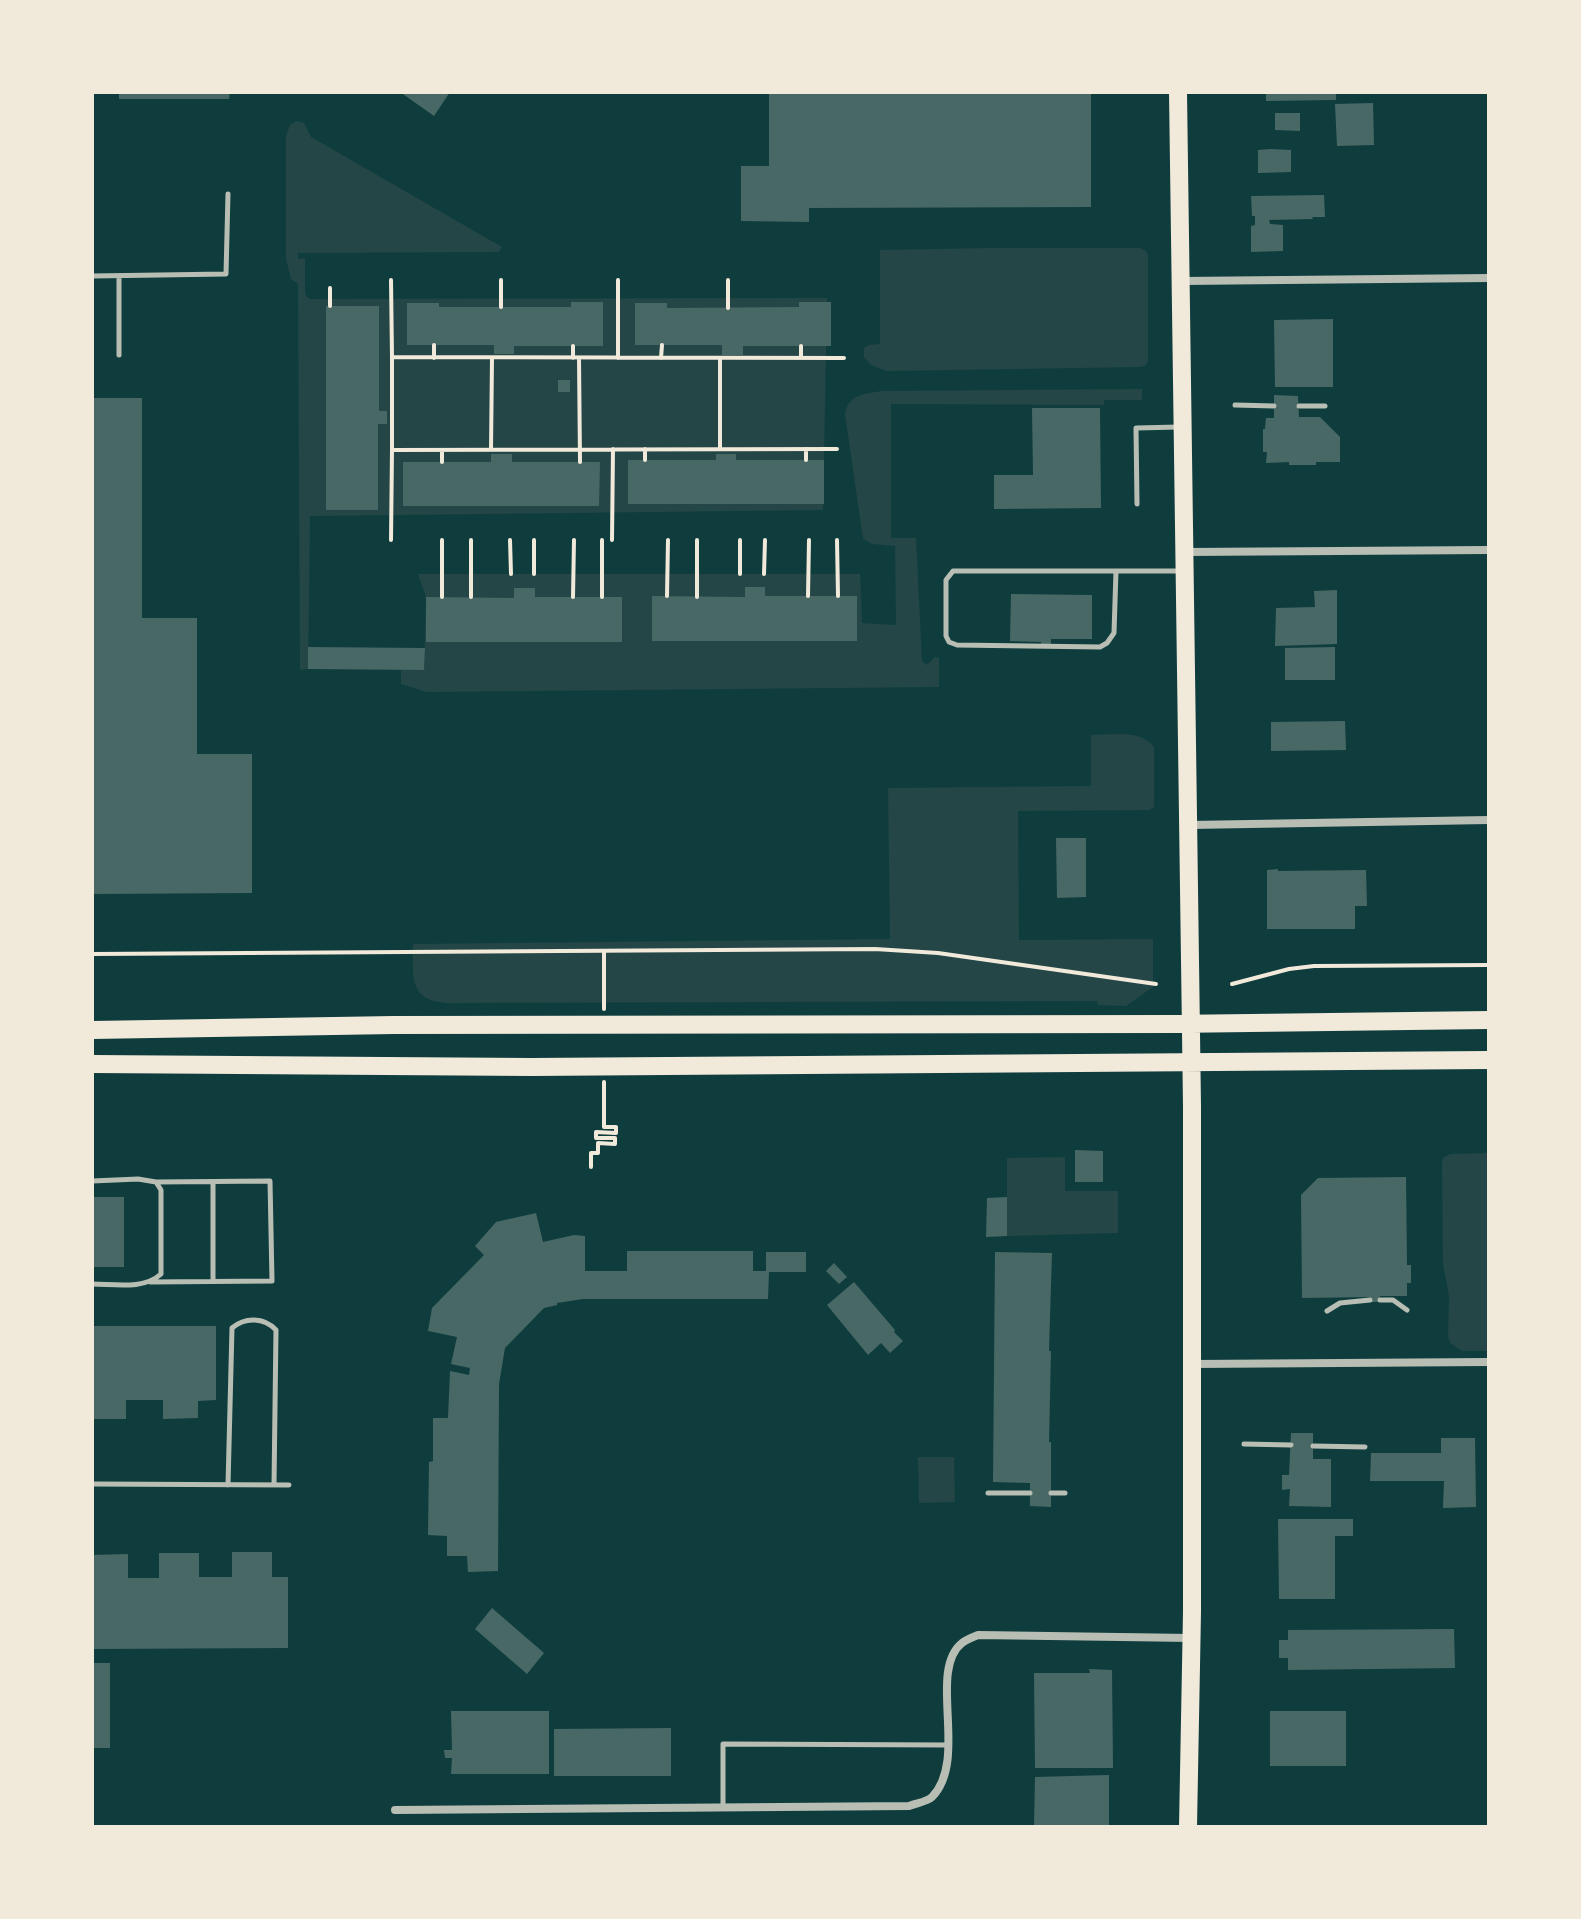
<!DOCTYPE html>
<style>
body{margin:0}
#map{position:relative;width:1581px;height:1919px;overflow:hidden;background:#0f3d3e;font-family:"Public Sans",sans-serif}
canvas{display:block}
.frame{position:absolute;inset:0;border:94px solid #f1e9da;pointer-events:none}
</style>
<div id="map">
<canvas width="1581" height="1919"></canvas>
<div class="frame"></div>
</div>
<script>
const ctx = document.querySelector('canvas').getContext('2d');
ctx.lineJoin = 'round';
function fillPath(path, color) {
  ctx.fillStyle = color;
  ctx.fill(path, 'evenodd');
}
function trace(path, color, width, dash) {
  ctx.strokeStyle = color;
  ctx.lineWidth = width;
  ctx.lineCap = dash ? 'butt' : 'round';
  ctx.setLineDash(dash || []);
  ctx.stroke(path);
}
const green = new Path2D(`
 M 296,121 L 304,123 L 311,137 L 502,247 L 499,252 L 298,253 L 298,259 L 305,258 L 305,292 L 307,297 L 310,299 L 827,298 L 823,510 L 310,516 L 308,669 L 300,670 L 298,284 L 291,279 L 286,259 L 286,136 L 290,125 Z
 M 989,248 L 1140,248 L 1146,251 L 1148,256 L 1148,361 L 1146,365 L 1141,367 L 887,371 L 871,365 L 864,357 L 864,348 L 869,345 L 880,344 L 880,250 Z
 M 1142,389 L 1142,400 L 1104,400 L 1104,405 L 891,404 L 891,538 L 916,538 L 922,661 L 927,665 L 935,657 L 939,658 L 939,687 L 427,692 L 401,684 L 401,670 L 424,669 L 426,597 L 418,574 L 860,574 L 862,623 L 896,625 L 895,546 L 872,544 L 863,539 L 845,414 C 848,394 865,394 882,391 Z
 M 1091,735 C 1111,735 1141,729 1154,747 L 1154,807 L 1149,810 L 1018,811 L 1019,940 L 1153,939 L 1153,987 L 1126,1006 L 1098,1005 L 1097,1001 L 448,1003 C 408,1001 413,976 413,944 L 890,939 L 888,788 L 1091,786 Z
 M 1489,1153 L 1489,1351 L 1462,1351 L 1450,1343 L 1448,1336 L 1449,1296 L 1443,1264 L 1442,1163 L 1443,1158 L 1450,1154 Z
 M 1065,1157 L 1065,1191 L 1118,1191 L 1118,1233 L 1007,1236 L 1007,1158 Z
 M 918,1457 L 954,1457 L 955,1502 L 919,1503 Z`);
const building = new Path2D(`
 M 119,92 L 230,92 L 229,99 L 119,99 Z
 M 400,92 L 450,92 L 434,116 Z
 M 769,92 L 1091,92 L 1091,207 L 809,208 L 809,222 L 741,221 L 741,166 L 769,166 Z
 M 1266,92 L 1336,92 L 1336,100 L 1266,101 Z
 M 1373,103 L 1374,145 L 1337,146 L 1335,104 Z
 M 1275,113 L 1300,113 L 1300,131 L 1275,130 Z
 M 1270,149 L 1291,150 L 1291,172 L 1258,173 L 1258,150 Z
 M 1324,195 L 1325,217 L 1312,217 L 1313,219 L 1269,220 L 1270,224 L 1283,225 L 1283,251 L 1251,252 L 1251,226 L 1255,225 L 1255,216 L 1252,216 L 1251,196 Z
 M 571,302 L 603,302 L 603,346 L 514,346 L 514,354 L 494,354 L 494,345 L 407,345 L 407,303 L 439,303 L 439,307 L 571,307 Z
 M 799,302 L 831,302 L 831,346 L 743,346 L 743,355 L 722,355 L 722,345 L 635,345 L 635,303 L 667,303 L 667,308 L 799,307 Z
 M 326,306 L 379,306 L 379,411 L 387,411 L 387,424 L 378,424 L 378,510 L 326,510 Z
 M 1333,319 L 1333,387 L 1275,387 L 1274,320 Z
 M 558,380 L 570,380 L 570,392 L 558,392 Z
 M 1274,395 L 1298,396 L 1299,417 L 1320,417 L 1340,437 L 1340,462 L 1316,462 L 1316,465 L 1289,465 L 1289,462 L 1266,463 L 1267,452 L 1263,452 L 1263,429 L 1265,429 L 1266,418 L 1274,418 Z
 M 92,398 L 142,398 L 142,618 L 197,618 L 197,754 L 252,754 L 252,893 L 92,894 Z
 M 1032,408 L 1100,408 L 1101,508 L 994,509 L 994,475 L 1033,475 Z
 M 491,454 L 512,454 L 512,462 L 600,462 L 599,506 L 403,506 L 403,462 L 491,462 Z
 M 716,454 L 736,454 L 736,460 L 824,460 L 824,504 L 628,504 L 628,460 L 716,460 Z
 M 745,587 L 765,587 L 765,596 L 857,596 L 857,641 L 652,641 L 652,596 L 745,597 Z
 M 514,588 L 535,588 L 535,597 L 622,597 L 622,642 L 426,642 L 426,597 L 514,598 Z
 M 1337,590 L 1337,644 L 1275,646 L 1276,608 L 1315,607 L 1314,591 Z
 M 1011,594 L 1092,595 L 1092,639 L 1051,639 L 1051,645 L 1041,645 L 1041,642 L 1010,641 Z
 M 308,647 L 425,648 L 424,670 L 308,669 Z
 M 1335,647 L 1335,680 L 1285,680 L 1285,648 Z
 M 1345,721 L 1346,750 L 1271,751 L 1271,722 Z
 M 1056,838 L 1086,838 L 1086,897 L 1057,898 Z
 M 1278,869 L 1278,871 L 1366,870 L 1367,906 L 1355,906 L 1355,929 L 1267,929 L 1267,870 Z
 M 1075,1150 L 1103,1151 L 1103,1182 L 1075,1182 Z
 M 1406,1177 L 1407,1265 L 1411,1265 L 1411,1283 L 1407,1283 L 1407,1296 L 1380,1296 L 1380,1302 L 1370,1302 L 1370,1297 L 1302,1298 L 1301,1195 L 1318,1178 Z
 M 92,1197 L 124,1197 L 124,1267 L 92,1267 Z
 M 1007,1197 L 1007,1236 L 986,1237 L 987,1198 Z
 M 536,1213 L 543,1242 L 574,1235 L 585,1236 L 585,1271 L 627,1271 L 627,1251 L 753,1251 L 753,1271 L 766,1271 L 766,1252 L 806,1252 L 806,1272 L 769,1272 L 768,1299 L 583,1299 L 557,1303 L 557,1305 L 544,1308 L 505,1348 L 499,1384 L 498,1571 L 468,1572 L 467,1556 L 447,1556 L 447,1536 L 428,1535 L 429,1462 L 433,1461 L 433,1418 L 448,1418 L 450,1371 L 469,1375 L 470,1368 L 451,1364 L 457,1337 L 428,1331 L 432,1308 L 484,1255 L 475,1246 L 496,1222 Z
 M 995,1252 L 1052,1253 L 1049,1351 L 1051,1351 L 1049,1442 L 1051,1442 L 1051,1507 L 1030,1506 L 1030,1483 L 993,1482 Z
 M 834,1263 L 847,1277 L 839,1284 L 826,1271 Z
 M 854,1282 L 895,1330 L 894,1332 L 903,1341 L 890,1353 L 881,1343 L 868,1355 L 827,1305 Z
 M 92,1326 L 216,1326 L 216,1400 L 198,1401 L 198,1418 L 163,1419 L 163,1400 L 126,1400 L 126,1419 L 92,1419 Z
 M 1291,1433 L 1313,1433 L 1313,1459 L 1331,1459 L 1331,1507 L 1289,1506 L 1290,1489 L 1282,1490 L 1282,1475 L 1289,1475 Z
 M 1441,1438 L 1475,1438 L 1476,1507 L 1443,1508 L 1444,1481 L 1370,1481 L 1371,1453 L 1441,1453 Z
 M 1278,1519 L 1353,1519 L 1353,1536 L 1335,1536 L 1335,1599 L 1279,1599 Z
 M 232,1552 L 272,1552 L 272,1577 L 288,1577 L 288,1648 L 92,1649 L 92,1555 L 128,1554 L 128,1578 L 159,1578 L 159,1553 L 199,1553 L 199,1577 L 232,1577 Z
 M 492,1608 L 544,1653 L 527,1674 L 475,1629 Z
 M 1454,1629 L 1455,1668 L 1288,1670 L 1288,1658 L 1279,1658 L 1279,1640 L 1288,1640 L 1288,1630 Z
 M 92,1663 L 110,1663 L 110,1748 L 92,1748 Z
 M 1089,1669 L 1112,1670 L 1113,1768 L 1035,1768 L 1034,1673 L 1090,1673 Z
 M 451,1711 L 549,1711 L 549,1774 L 451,1774 L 452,1758 L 445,1758 L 444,1750 L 452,1750 Z
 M 1270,1711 L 1346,1711 L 1346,1766 L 1270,1766 Z
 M 671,1728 L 671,1776 L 554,1776 L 554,1729 Z
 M 1109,1775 L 1109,1827 L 1034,1827 L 1035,1777 Z`);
const path = new Path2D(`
 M 391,280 L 392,357
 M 501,280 L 501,307
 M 618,280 L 618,358
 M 330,288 L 330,306
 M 728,308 L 728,280
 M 573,346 L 573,358
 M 434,358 L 434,345
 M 579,358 L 580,462
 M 661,358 L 662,345
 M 720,358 L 720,449
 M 801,358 L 801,346
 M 645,449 L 645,460
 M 837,449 L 392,450 L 392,357 L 844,358
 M 442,450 L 442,462
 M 491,450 L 492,358
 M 806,460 L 806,449
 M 391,540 L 392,450
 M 442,540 L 442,597
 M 471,540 L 471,597
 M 510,540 L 511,574
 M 602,540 L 602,597
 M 612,540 L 613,449
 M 697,540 L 697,597
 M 740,540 L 740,574
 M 837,540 L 838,596
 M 534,574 L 534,540
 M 764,574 L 765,540
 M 667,596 L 668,540
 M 808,596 L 809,540
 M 573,597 L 574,540
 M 604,951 L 604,1009
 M 92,954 L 875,949 L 938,953 L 1156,984
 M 1232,984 L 1289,969 L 1314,966 L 1489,965
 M 591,1167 L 591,1153 L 598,1153 L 598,1143 L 615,1144 L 615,1138 L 596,1138 L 596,1132 L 616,1133 L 616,1127 L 604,1127 L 604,1082`);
const service = new Path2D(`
 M 92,276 L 226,274 L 228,194
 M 119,276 L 119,355
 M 1235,405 L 1274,406
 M 1299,406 L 1325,406
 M 1137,504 L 1136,428 L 1179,427
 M 1116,571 L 1114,633 L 1107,643 L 1100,647 L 957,645 L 949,642 L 946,636 L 946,580 L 953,571 L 1179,571
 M 92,1181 L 138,1179 L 156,1182 L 161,1190 L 161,1274 C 144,1290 114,1284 92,1284
 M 213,1182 L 213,1281
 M 150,1282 L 272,1281 L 270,1181 L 156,1182
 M 1380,1300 L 1393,1300 L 1407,1310
 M 1327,1311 L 1340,1303 L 1370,1300
 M 1244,1444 L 1291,1445
 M 1313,1446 L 1365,1447
 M 92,1484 L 289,1485
 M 228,1485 L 232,1328 C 245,1317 264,1317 276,1330 L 274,1485
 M 988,1493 L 1030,1493
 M 1051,1493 L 1065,1493
 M 723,1807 L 723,1744 L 948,1745`);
const minor = new Path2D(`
 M 1182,281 L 1489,278
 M 1186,552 L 1489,550
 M 1190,825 L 1489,820
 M 1192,1364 L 1489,1362
 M 395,1810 L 909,1806 C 916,1803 927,1802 932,1797 C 969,1759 927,1671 962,1643 C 966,1640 973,1637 978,1635 L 1191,1638`);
const primary = new Path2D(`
 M 1178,92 L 1192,1105 L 1192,1612 L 1188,1827
 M 92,1030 L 394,1025 L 1171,1024 L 1489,1020
 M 92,1064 L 531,1067 L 1489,1060`);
fillPath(green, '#244646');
fillPath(building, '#486865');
trace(path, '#f1e9da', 4);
trace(service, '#b8beb3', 5);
trace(minor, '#b8beb3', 8);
trace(primary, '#f1e9da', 18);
</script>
